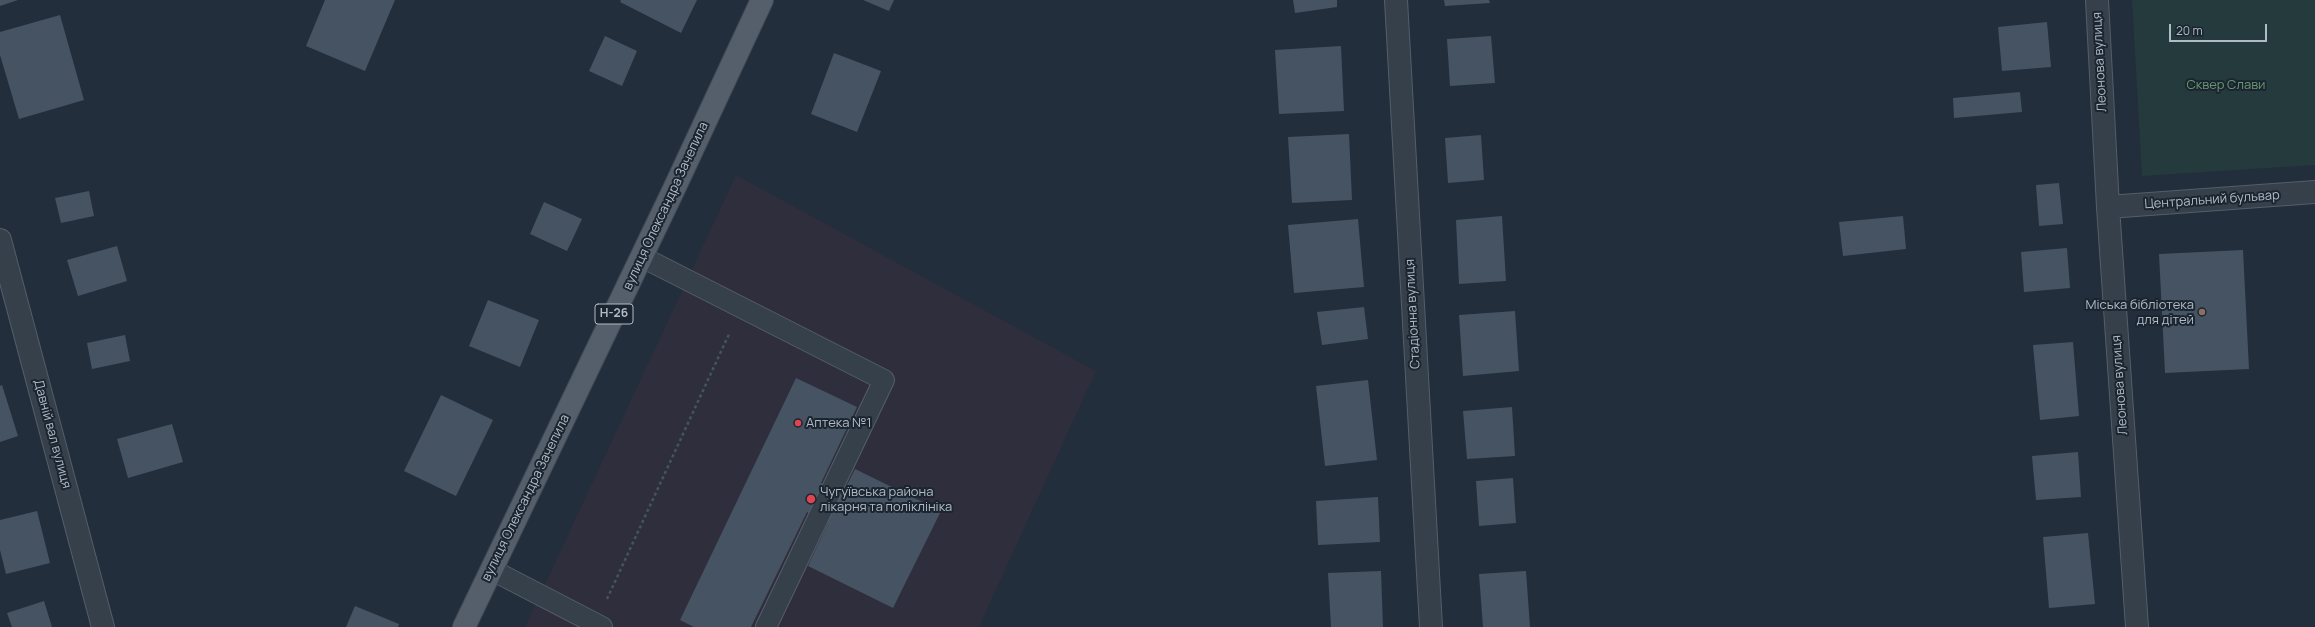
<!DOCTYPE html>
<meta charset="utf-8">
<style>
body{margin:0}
#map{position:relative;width:2315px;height:627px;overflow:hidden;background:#222e3b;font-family:Manrope,sans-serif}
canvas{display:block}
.scale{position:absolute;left:2169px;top:24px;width:98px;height:18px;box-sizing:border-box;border:2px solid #b1bbc7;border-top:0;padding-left:5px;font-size:12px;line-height:14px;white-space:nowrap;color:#b1bbc7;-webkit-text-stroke:3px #1b2530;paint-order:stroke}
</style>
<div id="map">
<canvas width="2315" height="627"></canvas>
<div class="scale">20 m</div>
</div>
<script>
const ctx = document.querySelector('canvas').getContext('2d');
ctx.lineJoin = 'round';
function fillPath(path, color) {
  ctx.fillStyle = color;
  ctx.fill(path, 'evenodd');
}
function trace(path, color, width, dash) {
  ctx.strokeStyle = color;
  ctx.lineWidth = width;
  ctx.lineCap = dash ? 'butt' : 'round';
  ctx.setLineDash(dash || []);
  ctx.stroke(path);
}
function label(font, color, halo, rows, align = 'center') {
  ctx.font = font + ' Manrope,sans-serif';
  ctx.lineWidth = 4;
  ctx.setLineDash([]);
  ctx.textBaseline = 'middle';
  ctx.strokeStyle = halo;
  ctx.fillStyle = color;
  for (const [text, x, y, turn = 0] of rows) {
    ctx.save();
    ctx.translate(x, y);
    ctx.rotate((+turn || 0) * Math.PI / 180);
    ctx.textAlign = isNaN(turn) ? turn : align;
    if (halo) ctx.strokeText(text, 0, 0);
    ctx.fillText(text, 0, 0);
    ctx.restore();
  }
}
const medical = new Path2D(`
 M 736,175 L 1096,371 L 979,627 L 525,627 Z`);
const green = new Path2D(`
 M 2132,0 L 2315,0 L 2315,165 L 2142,176 Z`);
const building = new Path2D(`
 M 0,0 L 18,0 L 0,6 Z
 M 325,0 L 395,0 L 365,71 L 306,46 Z
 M 621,0 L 697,0 L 681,33 L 620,2 Z
 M 863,0 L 894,0 L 889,11 Z
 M 1293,0 L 1337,0 L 1337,7 L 1295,13 Z
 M 1444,0 L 1489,0 L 1490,3 L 1445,6 Z
 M 60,15 L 84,100 L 19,119 L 0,55 L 0,32 Z
 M 2047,22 L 2051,67 L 2002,71 L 1998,27 Z
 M 605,36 L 637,51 L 622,86 L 589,71 Z
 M 1491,36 L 1495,83 L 1450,86 L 1447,39 Z
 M 1341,46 L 1344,111 L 1279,114 L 1275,50 Z
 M 834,53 L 881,71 L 857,132 L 811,114 Z
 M 2020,92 L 2022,112 L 1954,118 L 1953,98 Z
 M 1349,134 L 1352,200 L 1292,203 L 1288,137 Z
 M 1481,135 L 1484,180 L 1448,183 L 1445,138 Z
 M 2059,183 L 2063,224 L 2039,226 L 2036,185 Z
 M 89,191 L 94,216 L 61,223 L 55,198 Z
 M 544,202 L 582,219 L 567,251 L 530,234 Z
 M 1502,216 L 1506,281 L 1459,284 L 1456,220 Z
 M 1903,216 L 1906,249 L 1843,256 L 1839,222 Z
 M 1358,219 L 1364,287 L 1294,293 L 1288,225 Z
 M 117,246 L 127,281 L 78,296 L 67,260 Z
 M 2067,248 L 2070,288 L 2024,292 L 2021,252 Z
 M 2243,250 L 2249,369 L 2165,373 L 2159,254 Z
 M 488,300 L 539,320 L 520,367 L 469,346 Z
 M 1364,307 L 1368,339 L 1322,345 L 1317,312 Z
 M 1515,311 L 1519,371 L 1463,376 L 1459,315 Z
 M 125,335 L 130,361 L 92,369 L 87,343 Z
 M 2073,342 L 2079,416 L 2040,420 L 2033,345 Z
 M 796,378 L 857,407 L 821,483 L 842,495 L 855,469 L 941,511 L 893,608 L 808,566 L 828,523 L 807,512 L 751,627 L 694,627 L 680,620 Z
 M 1368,380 L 1377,460 L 1325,466 L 1316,386 Z
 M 2,385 L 18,436 L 0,442 L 0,386 Z
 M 441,395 L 493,420 L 456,496 L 404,471 Z
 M 1512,407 L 1515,456 L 1467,459 L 1463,411 Z
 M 172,424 L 183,462 L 128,478 L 117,439 Z
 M 2078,452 L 2081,497 L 2036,500 L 2032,456 Z
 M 1513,478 L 1516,523 L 1479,526 L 1476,481 Z
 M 1378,497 L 1380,542 L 1318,545 L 1316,501 Z
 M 37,511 L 50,563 L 6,574 L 0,550 L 0,520 Z
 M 2088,533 L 2095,604 L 2049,608 L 2043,537 Z
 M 1381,571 L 1383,627 L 1331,627 L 1328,573 Z
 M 1526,571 L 1530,627 L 1483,627 L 1479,574 Z
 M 44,601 L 52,627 L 12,627 L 7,613 Z
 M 355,606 L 399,624 L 398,627 L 346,627 Z`);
const path = new Path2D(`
 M 607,599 L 730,332`);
const service = new Path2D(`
 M 642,257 L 884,380 L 766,627
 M 492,570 L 602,627`);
const minor = new Path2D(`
 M 1396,0 L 1431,627
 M 2097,0 L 2108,207 L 2137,627
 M 2108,207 L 2315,192
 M 0,240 L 103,627`);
const primary = new Path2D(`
 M 464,627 L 674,189 L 762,0`);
const markers = [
 [2202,312,4,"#8d6e63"],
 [798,423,4,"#e0444e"],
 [811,499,5,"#e0444e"]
];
const shields = [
 [614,314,38]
];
const shieldNames = [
 ["Н-26",614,314]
];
const streetNames = [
 ["Леонова вулиця",2100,62,-93],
 ["Центральний бульвар",2212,200,-4],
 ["вулиця Олександра Зачепила",666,206,-65],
 ["Стадіонна вулиця",1413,314,-93],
 ["Леонова вулиця",2120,385,-94],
 ["Давній вал вулиця",52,434,75],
 ["вулиця Олександра Зачепила",526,498,-64]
];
const parkNames = [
 ["Сквер Слави",2226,85]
];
const poiNames = [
 ["Міська бібліотека",2194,305,"right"],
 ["для дітей",2194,320,"right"],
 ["Аптека №1",806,423],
 ["Чугуївська района",820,492],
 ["лікарня та поліклініка",820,507]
];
fillPath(medical, '#2f2e3c');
fillPath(green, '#243a3c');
fillPath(building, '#465362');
trace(service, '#545e69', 22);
trace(minor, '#545e69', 24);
trace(primary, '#3f4954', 24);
trace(path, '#425759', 2.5, [3, 3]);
trace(service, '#36404b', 20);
trace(minor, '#36404b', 22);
trace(primary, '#545f6b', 22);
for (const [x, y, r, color] of markers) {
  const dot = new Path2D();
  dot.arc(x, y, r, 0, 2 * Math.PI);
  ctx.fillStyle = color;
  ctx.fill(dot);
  trace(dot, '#1b2530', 1.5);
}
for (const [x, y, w] of shields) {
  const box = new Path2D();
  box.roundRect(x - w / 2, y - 10, w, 20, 3);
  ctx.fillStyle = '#1b2530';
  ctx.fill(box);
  trace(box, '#b1bbc7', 1);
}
label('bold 12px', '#b1bbc7', null, shieldNames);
label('13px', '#b1bbc7', '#1b2530', streetNames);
label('13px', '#689872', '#1b2530', parkNames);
label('13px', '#b1bbc7', '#1b2530', poiNames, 'left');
</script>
